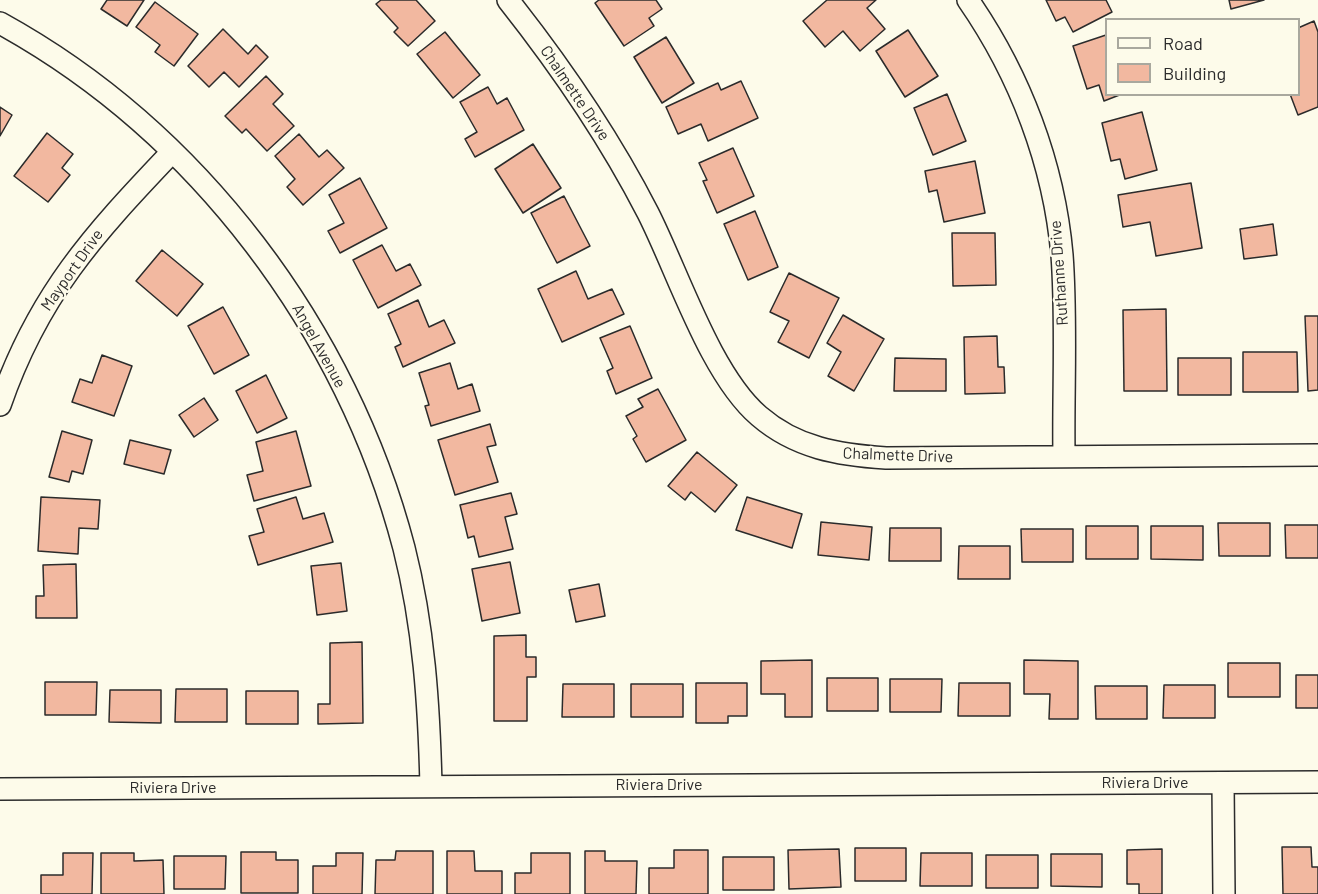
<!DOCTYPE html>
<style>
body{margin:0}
#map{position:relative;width:1318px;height:894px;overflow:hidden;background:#fdfbea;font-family:Barlow,sans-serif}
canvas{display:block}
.legend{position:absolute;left:1105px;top:18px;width:195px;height:78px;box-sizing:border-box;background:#fdfbea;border:2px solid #a9a89e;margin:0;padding:8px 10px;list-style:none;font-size:18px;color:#2b2b2b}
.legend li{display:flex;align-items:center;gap:12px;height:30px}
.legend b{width:30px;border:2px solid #a9a89e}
</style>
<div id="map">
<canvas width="1318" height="894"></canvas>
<ul class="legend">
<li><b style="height:8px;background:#fdfbea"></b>Road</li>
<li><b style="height:16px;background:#f2b8a0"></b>Building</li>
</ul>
</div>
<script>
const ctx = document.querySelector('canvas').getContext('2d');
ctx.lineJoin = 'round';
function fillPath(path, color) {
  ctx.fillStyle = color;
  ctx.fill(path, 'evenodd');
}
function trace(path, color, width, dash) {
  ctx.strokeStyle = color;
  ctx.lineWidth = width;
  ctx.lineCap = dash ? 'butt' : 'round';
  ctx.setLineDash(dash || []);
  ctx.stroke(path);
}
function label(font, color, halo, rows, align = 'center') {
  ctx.font = font + ' Barlow,sans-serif';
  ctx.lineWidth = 4.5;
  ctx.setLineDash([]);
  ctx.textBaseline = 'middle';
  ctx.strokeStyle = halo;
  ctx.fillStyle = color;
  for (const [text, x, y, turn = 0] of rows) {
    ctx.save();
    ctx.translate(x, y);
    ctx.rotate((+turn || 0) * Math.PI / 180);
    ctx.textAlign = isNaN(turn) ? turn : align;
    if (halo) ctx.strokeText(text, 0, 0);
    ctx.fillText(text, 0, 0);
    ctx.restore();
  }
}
const building = new Path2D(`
 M 107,0 L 144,0 L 127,26 L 101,9 Z
 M 381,0 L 416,0 L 435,21 L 408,46 L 394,32 L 398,28 L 376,4 Z
 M 599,0 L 656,0 L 662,9 L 649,18 L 654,26 L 624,46 L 595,3 Z
 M 827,0 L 876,0 L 867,8 L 885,29 L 860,51 L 843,31 L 825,47 L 803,21 Z
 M 1046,0 L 1106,0 L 1112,12 L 1073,32 L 1065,17 L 1056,21 Z
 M 1229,0 L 1264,0 L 1231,9 Z
 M 155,2 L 198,34 L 174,66 L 155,52 L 160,45 L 136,27 Z
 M 1314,21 L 1318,32 L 1318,107 L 1298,115 L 1290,94 L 1298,94 L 1298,28 Z
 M 223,29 L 248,54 L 256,45 L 268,57 L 239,87 L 224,72 L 209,87 L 188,66 Z
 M 908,30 L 938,76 L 905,97 L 876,51 Z
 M 445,32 L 480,75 L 453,98 L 417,54 Z
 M 1106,35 L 1106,94 L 1122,94 L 1104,101 L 1099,85 L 1087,89 L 1073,46 Z
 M 666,37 L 694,83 L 662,103 L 634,57 Z
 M 266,76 L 283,94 L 273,104 L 294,126 L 267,151 L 246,129 L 242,133 L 225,116 Z
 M 741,81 L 758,118 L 708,141 L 701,124 L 678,134 L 666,107 L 718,83 L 721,90 Z
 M 488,87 L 497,104 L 507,98 L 524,130 L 475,157 L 465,139 L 477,132 L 460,102 Z
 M 947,94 L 966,141 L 933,155 L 914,108 Z
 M 0,107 L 12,115 L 0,136 Z
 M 1142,112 L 1157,170 L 1125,179 L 1120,159 L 1111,161 L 1102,123 Z
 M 47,133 L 73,154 L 62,168 L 70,175 L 48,202 L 14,176 Z
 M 299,134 L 319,157 L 327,150 L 344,168 L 303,205 L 287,187 L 295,179 L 275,156 Z
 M 533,144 L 561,188 L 523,213 L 495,169 Z
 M 733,148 L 754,196 L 717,213 L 703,181 L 707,180 L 699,163 Z
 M 975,161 L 985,213 L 944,222 L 937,190 L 929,192 L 925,171 Z
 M 360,178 L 387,228 L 340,253 L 328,231 L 344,223 L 329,195 Z
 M 1191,183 L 1202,248 L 1156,256 L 1150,222 L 1123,227 L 1118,195 Z
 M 564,196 L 590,246 L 557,263 L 531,213 Z
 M 755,211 L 778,267 L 748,280 L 724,224 Z
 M 1273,224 L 1277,255 L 1244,259 L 1240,229 Z
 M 952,233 L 995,233 L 996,285 L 953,286 Z
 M 382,245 L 396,271 L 410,264 L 421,285 L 378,308 L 353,260 Z
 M 162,250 L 203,284 L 177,316 L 136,281 Z
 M 576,271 L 588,299 L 612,289 L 624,314 L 562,342 L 538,289 Z
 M 789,273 L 839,298 L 809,358 L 778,342 L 789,321 L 770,312 Z
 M 418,300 L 429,327 L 444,320 L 455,343 L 403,367 L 395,347 L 401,344 L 388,314 Z
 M 223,307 L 249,355 L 214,374 L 188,326 Z
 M 1166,309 L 1167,391 L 1124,391 L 1123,310 Z
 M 843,315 L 884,339 L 854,391 L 828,376 L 841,352 L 827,343 Z
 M 1305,316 L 1318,316 L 1318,390 L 1308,391 Z
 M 630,326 L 652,378 L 616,394 L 607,371 L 613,368 L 600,338 Z
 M 997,336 L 998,367 L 1004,367 L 1005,393 L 965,394 L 964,337 Z
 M 1243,352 L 1297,352 L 1298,392 L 1243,392 Z
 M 102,355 L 132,366 L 114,416 L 72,402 L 80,379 L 92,383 Z
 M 895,358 L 946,359 L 946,391 L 894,391 Z
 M 1178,358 L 1231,358 L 1231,395 L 1178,395 Z
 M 450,363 L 458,389 L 472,384 L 480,411 L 431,426 L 425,406 L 429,405 L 419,373 Z
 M 266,375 L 287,418 L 257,433 L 236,391 Z
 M 658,389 L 686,440 L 646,462 L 633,439 L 637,436 L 626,416 L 643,407 L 638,399 Z
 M 204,398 L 218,420 L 194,437 L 179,415 Z
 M 490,424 L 496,445 L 487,447 L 498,482 L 455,495 L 438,440 Z
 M 62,431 L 92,440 L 83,474 L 72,471 L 69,482 L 49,477 Z
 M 296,431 L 311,486 L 254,501 L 247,475 L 263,471 L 256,442 Z
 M 130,440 L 171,450 L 164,474 L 124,464 Z
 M 697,452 L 737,485 L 715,512 L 691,492 L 685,500 L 668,486 Z
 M 511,493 L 517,514 L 505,517 L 513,549 L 479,557 L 474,536 L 468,538 L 460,505 Z
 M 41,497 L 100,500 L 98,529 L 79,528 L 78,554 L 38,551 Z
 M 296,497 L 303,519 L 324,513 L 333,542 L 258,565 L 249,536 L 264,532 L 257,509 Z
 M 747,497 L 802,514 L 792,548 L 736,530 Z
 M 821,522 L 872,527 L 869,560 L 818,555 Z
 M 1218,523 L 1270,523 L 1270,556 L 1219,556 Z
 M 1285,525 L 1318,525 L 1318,558 L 1286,558 Z
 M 1086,526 L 1138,526 L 1138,559 L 1086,559 Z
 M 1151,526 L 1203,526 L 1203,560 L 1151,559 Z
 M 890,528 L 941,528 L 941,561 L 889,561 Z
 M 1021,529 L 1073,529 L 1073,562 L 1022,562 Z
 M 959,546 L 1010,546 L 1010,579 L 958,579 Z
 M 510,562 L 520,613 L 482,621 L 472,569 Z
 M 341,563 L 347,611 L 317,615 L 311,566 Z
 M 76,564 L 77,618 L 36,618 L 36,596 L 44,596 L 43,565 Z
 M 599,584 L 605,616 L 576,622 L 569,590 Z
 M 526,635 L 526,657 L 536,657 L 536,677 L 527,677 L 527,721 L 494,721 L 494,636 Z
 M 362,642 L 363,723 L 318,724 L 318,704 L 330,704 L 330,643 Z
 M 812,660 L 812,717 L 785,717 L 785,694 L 761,694 L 761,661 Z
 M 1024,660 L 1078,661 L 1078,719 L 1049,719 L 1050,694 L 1024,694 Z
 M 1228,663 L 1280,663 L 1280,697 L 1228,697 Z
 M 1296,675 L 1318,675 L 1318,708 L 1296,708 Z
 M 827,678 L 878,678 L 878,711 L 827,711 Z
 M 890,679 L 942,679 L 941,712 L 890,712 Z
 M 45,682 L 97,682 L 96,715 L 45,715 Z
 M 696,683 L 747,683 L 747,716 L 728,716 L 728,723 L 696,723 Z
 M 959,683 L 1010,683 L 1010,716 L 958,716 Z
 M 563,684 L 614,684 L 614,717 L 562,717 Z
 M 631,684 L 683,684 L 683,717 L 631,717 Z
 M 1164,685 L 1215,685 L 1215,718 L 1163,718 Z
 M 1095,686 L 1147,686 L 1147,719 L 1096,719 Z
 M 176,689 L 227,689 L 227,722 L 175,722 Z
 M 110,690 L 161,690 L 161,723 L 109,722 Z
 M 246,691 L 298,691 L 298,724 L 246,724 Z
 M 1282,847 L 1311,847 L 1312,867 L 1318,867 L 1318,894 L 1283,894 Z
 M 855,848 L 906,848 L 906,881 L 855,881 Z
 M 839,849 L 841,887 L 789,889 L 788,850 Z
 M 1162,849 L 1162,894 L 1139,894 L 1139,884 L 1127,884 L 1127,850 Z
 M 674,850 L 708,850 L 708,894 L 649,894 L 649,868 L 674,868 Z
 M 396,851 L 433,851 L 433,894 L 375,894 L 376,860 L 395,860 Z
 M 447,851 L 474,851 L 475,871 L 502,871 L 502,894 L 447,894 Z
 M 585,851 L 605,851 L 605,861 L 637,861 L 636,894 L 585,894 Z
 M 241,852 L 276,852 L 276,860 L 298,860 L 298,893 L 241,893 Z
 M 63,853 L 93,853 L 92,894 L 41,894 L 41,875 L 63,875 Z
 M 101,853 L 134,853 L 134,861 L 163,860 L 164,894 L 101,894 Z
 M 336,853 L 363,853 L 362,894 L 313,894 L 313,866 L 336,866 Z
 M 531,853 L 570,853 L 570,894 L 515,894 L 515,873 L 531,873 Z
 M 921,853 L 972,853 L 972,886 L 920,886 Z
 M 1051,854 L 1102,854 L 1102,887 L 1051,886 Z
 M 986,855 L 1038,855 L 1038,888 L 986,888 Z
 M 174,856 L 226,856 L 225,889 L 174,889 Z
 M 723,857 L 774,857 L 774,890 L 723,890 Z`);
const minor = new Path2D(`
 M 508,0 C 561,67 609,137 648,213 C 678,272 710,374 759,416 C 796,448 839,455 886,458 L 1318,455
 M 968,0 C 1020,75 1054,164 1062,255 C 1067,321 1063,390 1064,456
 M 0,23 C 198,132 347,330 404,548 C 424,627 429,705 431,786
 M 0,405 C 38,295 93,235 171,153
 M 1223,783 L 1224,894
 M 0,789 L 1318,782`);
const streetNames = [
 ["Chalmette Drive",575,93,56],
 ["Mayport Drive",72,270,-55],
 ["Ruthanne Drive",1059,273,-94],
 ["Angel Avenue",319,346,61],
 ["Chalmette Drive",898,455,2],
 ["Riviera Drive",1145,783],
 ["Riviera Drive",659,785],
 ["Riviera Drive",173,788]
];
fillPath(building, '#f2b8a0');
trace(building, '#2b2b2b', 1.5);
trace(minor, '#2b2b2b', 24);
trace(minor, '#fdfbea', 21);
label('16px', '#2b2b2b', '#fdfbea', streetNames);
</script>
